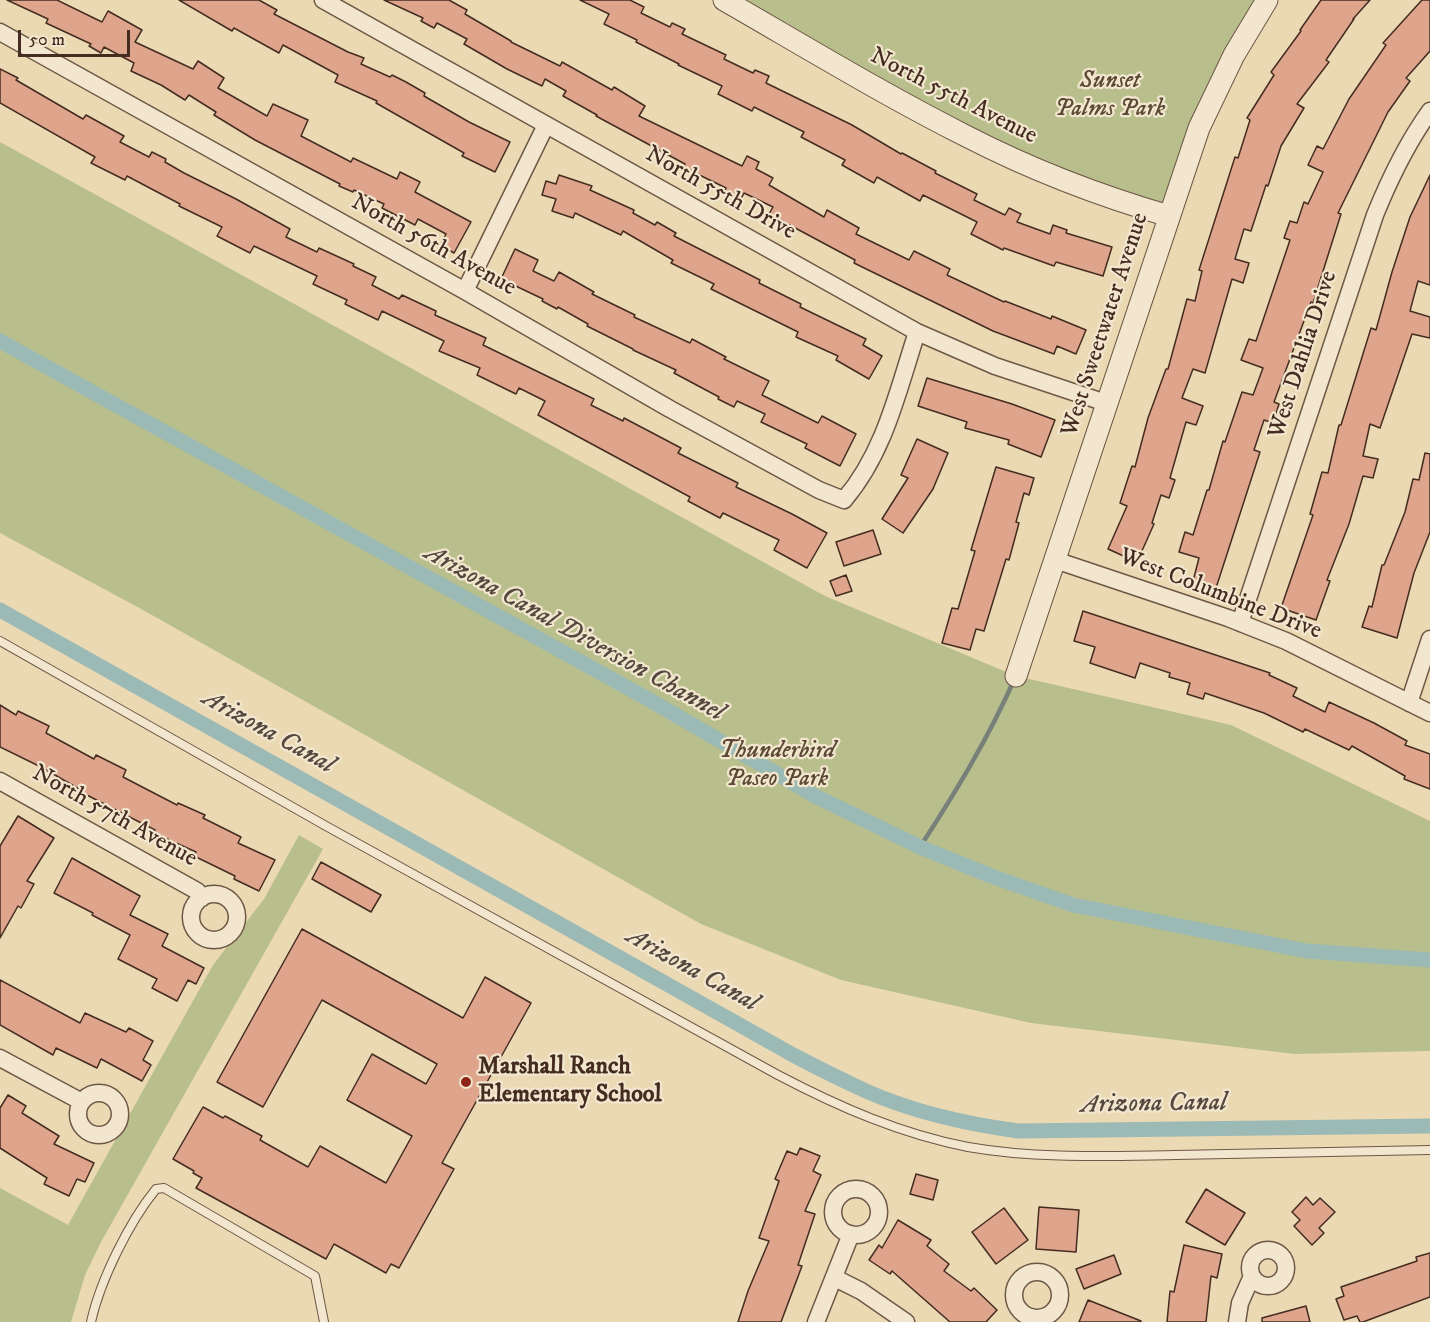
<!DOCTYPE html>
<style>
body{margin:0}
#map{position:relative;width:1430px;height:1322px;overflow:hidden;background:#ebd9b3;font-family:"IM FELL DW Pica",serif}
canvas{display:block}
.scale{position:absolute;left:18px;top:30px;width:112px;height:27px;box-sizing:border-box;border:3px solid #442c20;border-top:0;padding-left:8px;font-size:18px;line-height:21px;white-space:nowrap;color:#442c20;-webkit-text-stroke:4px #f2e6ce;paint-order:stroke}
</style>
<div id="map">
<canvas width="1430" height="1322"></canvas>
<div class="scale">50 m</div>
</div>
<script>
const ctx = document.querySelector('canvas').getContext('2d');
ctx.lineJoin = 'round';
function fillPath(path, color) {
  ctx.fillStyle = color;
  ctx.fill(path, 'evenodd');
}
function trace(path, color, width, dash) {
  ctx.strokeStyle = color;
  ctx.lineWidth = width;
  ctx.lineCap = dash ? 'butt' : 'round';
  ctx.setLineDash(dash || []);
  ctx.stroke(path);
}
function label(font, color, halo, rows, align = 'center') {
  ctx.font = font + ' "IM FELL DW Pica",serif';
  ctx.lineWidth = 4.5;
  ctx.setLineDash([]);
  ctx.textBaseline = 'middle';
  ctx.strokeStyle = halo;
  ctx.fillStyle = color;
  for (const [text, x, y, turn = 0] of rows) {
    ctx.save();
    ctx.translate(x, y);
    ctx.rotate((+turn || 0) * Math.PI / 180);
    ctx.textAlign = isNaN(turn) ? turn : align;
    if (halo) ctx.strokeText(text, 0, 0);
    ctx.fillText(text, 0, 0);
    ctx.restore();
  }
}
const green = new Path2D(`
 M 724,0 L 1267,0 L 1169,216 L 1097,193 Z
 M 0,142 L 825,596 L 1016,676 L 1231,725 L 1430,821 L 1430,1051 L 1295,1054 L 1031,1023 L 841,980 L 701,924 L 143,610 L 0,533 Z
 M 299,835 L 323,849 L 101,1242 L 85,1275 L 71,1322 L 0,1322 L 0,1188 L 68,1225 L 213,965 L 264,899 Z`);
const stream = new Path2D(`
 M 920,847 C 955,793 988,739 1014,680`);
const canal = new Path2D(`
 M 0,341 L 648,699 L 817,797 L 920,847 L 991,876 L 1073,905 L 1307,951 L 1430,960
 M 0,610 L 795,1056 C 818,1068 842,1080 866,1091 C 913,1112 967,1124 1018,1131 L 1430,1126`);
const building = new Path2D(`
 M 7,0 L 57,0 L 102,22 L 108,11 L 142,30 L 135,42 L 193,69 L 198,61 L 224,78 L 218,88 L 267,116 L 273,104 L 308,120 L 301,136 L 351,162 L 353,158 L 397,179 L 400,172 L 420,182 L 415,192 L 471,222 L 454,253 L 440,245 L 446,234 L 418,219 L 415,225 L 382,208 L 384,204 L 354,190 L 353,192 L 339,186 L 340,184 L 255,140 L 214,115 L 216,112 L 189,95 L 185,100 L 161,85 L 131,71 L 134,63 L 104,47 L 101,53 L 89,46 L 91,44 L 46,23 L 48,19 Z
 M 179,0 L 259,0 L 277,10 L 274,14 L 348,52 L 364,58 L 361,64 L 390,77 L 392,75 L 406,82 L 425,93 L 424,96 L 469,122 L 510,142 L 495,172 L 462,156 L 464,153 L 376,103 L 377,101 L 335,82 L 338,75 L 283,45 L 279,53 L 234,28 L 232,31 Z
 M 384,0 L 449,0 L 467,10 L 465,14 L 511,41 L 511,42 L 560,66 L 562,62 L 612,90 L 614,87 L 645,106 L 639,116 L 742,166 L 747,156 L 759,162 L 756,169 L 773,178 L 769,185 L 824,217 L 827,210 L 859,228 L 856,234 L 909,260 L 914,251 L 950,269 L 947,275 L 1004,302 L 1005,301 L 1051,319 L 1052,316 L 1086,330 L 1076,354 L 1057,346 L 1054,354 L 993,331 L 854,263 L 855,260 L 769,214 L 773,207 L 744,193 L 740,201 L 724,192 L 726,188 L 683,167 L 685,164 L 596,116 L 597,115 L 563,96 L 566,91 L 545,79 L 542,86 L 507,69 L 464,44 L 467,39 L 437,23 L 434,28 L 421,21 L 423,18 Z
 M 580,0 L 630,0 L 644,7 L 641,13 L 670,27 L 672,23 L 685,29 L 682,34 L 726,55 L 724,59 L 753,73 L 755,70 L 769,76 L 766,83 L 852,125 L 901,154 L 902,153 L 936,171 L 935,173 L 977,194 L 974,200 L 1005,215 L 1009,208 L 1021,214 L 1017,222 L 1050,234 L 1053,225 L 1067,230 L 1066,233 L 1112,247 L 1103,276 L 1056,262 L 1054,266 L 1004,248 L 1003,250 L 971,234 L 977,222 L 923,195 L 920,201 L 877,177 L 874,183 L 842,165 L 845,160 L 801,137 L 804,132 L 754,107 L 752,111 L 718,94 L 722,86 L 678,65 L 679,64 L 636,42 L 637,40 L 604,24 L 609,14 Z
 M 1321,0 L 1370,0 L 1353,19 L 1354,19 L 1326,60 L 1329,62 L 1297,104 L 1304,108 L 1281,146 L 1268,186 L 1266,185 L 1251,231 L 1244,229 L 1235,259 L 1249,263 L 1243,283 L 1232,279 L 1205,373 L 1193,369 L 1182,398 L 1203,406 L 1196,425 L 1186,422 L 1170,478 L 1175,480 L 1169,498 L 1161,495 L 1152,523 L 1154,524 L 1137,562 L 1108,549 L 1127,506 L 1120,503 L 1132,466 L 1135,467 L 1148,418 L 1166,369 L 1168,369 L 1187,299 L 1195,301 L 1202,271 L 1199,270 L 1235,157 L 1238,158 L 1250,120 L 1247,118 L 1274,75 L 1271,72 L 1301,31 L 1300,30 Z
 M 1422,0 L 1430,0 L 1430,51 L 1406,78 L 1410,81 L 1388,112 L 1338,213 L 1341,214 L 1313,303 L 1311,302 L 1274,402 L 1279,404 L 1273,423 L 1264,420 L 1254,450 L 1260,452 L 1216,588 L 1193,581 L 1199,558 L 1179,552 L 1185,532 L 1193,535 L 1207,490 L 1209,490 L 1223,441 L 1225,442 L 1242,392 L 1253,395 L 1263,368 L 1241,360 L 1249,339 L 1256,341 L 1290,240 L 1284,238 L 1290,221 L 1297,223 L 1304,202 L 1308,204 L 1323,172 L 1308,165 L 1317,146 L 1323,149 L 1349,99 L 1386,45 L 1383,43 Z
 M 0,69 L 18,78 L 16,80 L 83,119 L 86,115 L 124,136 L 120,142 L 149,157 L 152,152 L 166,159 L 165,162 L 184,173 L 236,199 L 290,229 L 286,237 L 317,252 L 319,248 L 354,264 L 353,266 L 376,277 L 372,285 L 399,299 L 402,295 L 436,311 L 435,315 L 486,338 L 483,345 L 594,399 L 591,405 L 623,421 L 624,418 L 681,448 L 678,453 L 738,483 L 736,487 L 792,514 L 827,533 L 807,568 L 774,550 L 779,540 L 723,513 L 720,518 L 688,501 L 690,497 L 538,415 L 545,401 L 519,388 L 516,394 L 477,375 L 480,368 L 439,351 L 444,341 L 382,311 L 378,320 L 345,304 L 347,300 L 313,284 L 317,276 L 254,246 L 250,253 L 217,236 L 222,227 L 179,206 L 180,204 L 127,176 L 125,180 L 91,163 L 95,157 L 0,103 Z
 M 559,175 L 592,186 L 590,190 L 634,210 L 633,213 L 655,225 L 657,222 L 676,233 L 674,236 L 760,280 L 759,283 L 801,304 L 800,307 L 866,339 L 863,345 L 882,356 L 869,379 L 836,360 L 838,356 L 796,337 L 798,332 L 711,289 L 714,284 L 671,263 L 673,260 L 623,231 L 621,235 L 575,213 L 573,218 L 552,211 L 556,199 L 542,195 L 546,181 L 556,184 Z
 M 1430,175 L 1430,285 L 1418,281 L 1410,311 L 1430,317 L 1430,338 L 1412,334 L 1380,428 L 1370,424 L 1363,456 L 1378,459 L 1373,478 L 1363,476 L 1349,524 L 1327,580 L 1330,581 L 1316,620 L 1281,608 L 1313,515 L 1310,514 L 1322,472 L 1328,473 L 1339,425 L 1341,425 L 1371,328 L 1376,330 L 1392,272 L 1410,217 Z
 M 515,249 L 538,260 L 533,271 L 554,281 L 559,272 L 594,292 L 592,294 L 635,315 L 634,317 L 690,343 L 692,339 L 726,357 L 724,359 L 769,381 L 762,395 L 818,423 L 822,416 L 856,434 L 840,466 L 805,448 L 807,444 L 761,422 L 765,414 L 737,401 L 734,407 L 718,399 L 719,397 L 674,373 L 676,370 L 633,350 L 633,349 L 587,326 L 588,324 L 558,307 L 557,309 L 542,301 L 543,299 L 501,279 Z
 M 927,378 L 1012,404 L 1055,420 L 1041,457 L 1008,444 L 1009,440 L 965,428 L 967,422 L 918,406 Z
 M 917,439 L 948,453 L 933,489 L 903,533 L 882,519 L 908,478 L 901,475 Z
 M 1425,453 L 1430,454 L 1430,532 L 1414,573 L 1397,638 L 1362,627 L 1369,606 L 1372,607 L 1382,565 L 1384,565 L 1405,512 L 1413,479 L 1419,480 Z
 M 996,467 L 1034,478 L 1029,495 L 1024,493 L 1016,522 L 1019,523 L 1009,560 L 1006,559 L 984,631 L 976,629 L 970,650 L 942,643 L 952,608 L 958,609 L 975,551 L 971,550 Z
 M 873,530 L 881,554 L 844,566 L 836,542 Z
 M 846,575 L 852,591 L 836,596 L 830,581 Z
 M 1083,611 L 1270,673 L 1269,675 L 1297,688 L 1293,696 L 1325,712 L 1329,702 L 1374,723 L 1407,741 L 1405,745 L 1430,754 L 1430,789 L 1404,779 L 1405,776 L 1352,746 L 1349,750 L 1305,729 L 1303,732 L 1264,713 L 1205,693 L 1203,699 L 1187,694 L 1190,683 L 1169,677 L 1170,673 L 1140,663 L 1135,678 L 1090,663 L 1095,647 L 1074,641 Z
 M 0,705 L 16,715 L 18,711 L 49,726 L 46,733 L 94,759 L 96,755 L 126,770 L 123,777 L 177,805 L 178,803 L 205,815 L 203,818 L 241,837 L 238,843 L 275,860 L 259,891 L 234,879 L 235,876 L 194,856 L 196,852 L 154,833 L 155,830 L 79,791 L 79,789 L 43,768 L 0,747 Z
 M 18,816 L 54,838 L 27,881 L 34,884 L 21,908 L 18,906 L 0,938 L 0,846 Z
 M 72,858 L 140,896 L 130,915 L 168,934 L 162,946 L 204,968 L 196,984 L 188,980 L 177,1001 L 152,988 L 157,979 L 118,959 L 130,935 L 92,915 L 93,913 L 54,893 Z
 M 321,862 L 381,895 L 371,912 L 312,879 Z
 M 302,929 L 463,1018 L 485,977 L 531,1003 L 442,1163 L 454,1169 L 399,1268 L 391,1264 L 386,1273 L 334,1244 L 326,1259 L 196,1188 L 202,1178 L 193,1173 L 194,1171 L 173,1159 L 203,1107 L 223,1118 L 225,1116 L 262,1136 L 260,1140 L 308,1167 L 320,1146 L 386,1183 L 412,1136 L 347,1100 L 372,1054 L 426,1084 L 437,1064 L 322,1000 L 263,1107 L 217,1082 Z
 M 0,980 L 80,1023 L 85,1013 L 126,1032 L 129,1028 L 153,1041 L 143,1060 L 151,1065 L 142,1081 L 101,1059 L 97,1068 L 56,1048 L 53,1055 L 0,1025 Z
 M 8,1095 L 26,1106 L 22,1113 L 59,1136 L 54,1144 L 94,1163 L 85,1182 L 77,1179 L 69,1196 L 44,1184 L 47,1178 L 0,1148 L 0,1108 Z
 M 800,1148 L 820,1156 L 813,1171 L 821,1175 L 805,1211 L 815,1214 L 798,1265 L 802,1266 L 781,1322 L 738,1322 L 748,1291 L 769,1241 L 759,1238 L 779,1181 L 775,1179 L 787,1151 L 797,1155 Z
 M 916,1174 L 938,1180 L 933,1200 L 910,1194 Z
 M 1206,1189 L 1245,1213 L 1225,1245 L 1186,1222 Z
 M 1306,1197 L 1313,1205 L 1320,1198 L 1335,1212 L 1319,1228 L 1324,1233 L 1312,1245 L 1294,1226 L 1300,1220 L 1292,1212 Z
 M 1039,1207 L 1079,1210 L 1076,1252 L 1036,1249 Z
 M 1004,1208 L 1028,1240 L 996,1264 L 972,1232 Z
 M 898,1220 L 931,1240 L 927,1246 L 949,1264 L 944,1271 L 971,1291 L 974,1288 L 997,1310 L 986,1322 L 950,1322 L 892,1271 L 890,1274 L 869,1260 L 879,1245 L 882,1248 Z
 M 1184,1245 L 1222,1254 L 1217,1278 L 1211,1276 L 1206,1322 L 1167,1322 L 1170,1291 L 1174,1292 Z
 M 1430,1253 L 1430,1297 L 1363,1322 L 1360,1322 L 1357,1316 L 1344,1320 L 1336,1299 L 1344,1296 L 1341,1287 L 1417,1261 L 1416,1257 Z
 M 1114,1255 L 1121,1274 L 1084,1289 L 1076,1269 Z
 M 1088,1300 L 1141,1321 L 1141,1322 L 1079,1322 Z
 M 1306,1306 L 1310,1322 L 1262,1322 L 1262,1318 Z`);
const service = new Path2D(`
 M 0,641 L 326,826 L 778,1075 C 839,1107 901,1134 968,1147 C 1036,1159 1107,1156 1176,1155 C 1261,1153 1345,1152 1430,1150
 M 91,1322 C 100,1281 129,1222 156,1189 L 164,1188 L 315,1276 L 324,1322`);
const minor = new Path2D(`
 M 323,0 L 917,332 L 995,366 L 1106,403
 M 0,32 L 465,291 L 670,409 L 819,490 L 844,500 C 885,452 898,390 917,332
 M 465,291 L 546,125
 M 1055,560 L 1228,618 L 1286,641 L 1430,713
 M 1240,623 L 1375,215 C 1390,178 1407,143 1430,111
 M 1409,703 L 1430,639
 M 0,781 L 197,891 L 202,898
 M191 917a23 23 0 1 1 46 0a23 23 0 1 1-46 0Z
 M 0,1058 L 82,1102
 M78 1114a21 21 0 1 1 42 0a21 21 0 1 1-42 0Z
 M833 1212a23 23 0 1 1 46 0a23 23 0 1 1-46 0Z
 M1250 1268a18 18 0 1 1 36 0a18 18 0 1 1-36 0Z
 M1014 1295a23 23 0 1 1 46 0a23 23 0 1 1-46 0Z
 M 835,1278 L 861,1291 L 906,1322
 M 816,1322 L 851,1234
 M 1237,1322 L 1240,1303 L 1252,1276`);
const tertiary = new Path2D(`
 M 724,0 C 804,46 883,94 966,136 C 1030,169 1100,196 1169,216
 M 1016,676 L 1199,128 L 1234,55 L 1267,0`);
const markers = [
 [466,1082,6,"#8f2418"]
];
const parkNames = [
 ["Sunset",1110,82],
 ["Palms Park",1110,110],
 ["Thunderbird",777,752],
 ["Paseo Park",777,780]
];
const streetNames = [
 ["North 55th Avenue",953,97,27],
 ["North 55th Drive",720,194,29],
 ["North 56th Avenue",433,246,29],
 ["West Sweetwater Avenue",1106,325,-72],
 ["West Dahlia Drive",1304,355,-72],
 ["West Columbine Drive",1220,595,21],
 ["North 57th Avenue",114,817,29]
];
const poiNames = [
 ["Marshall Ranch",478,1068],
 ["Elementary School",478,1096]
];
const waterNames = [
 ["Arizona Canal Diversion Channel",574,634,29],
 ["Arizona Canal",268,733,29],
 ["Arizona Canal",692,971,29],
 ["Arizona Canal",1154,1105,-1]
];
fillPath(green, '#b8bf8c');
trace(stream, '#788179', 4.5);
trace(canal, '#9bb9b5', 15);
fillPath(building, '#dea58c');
trace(building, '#442c20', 1.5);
trace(service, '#6e5745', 10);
trace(minor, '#6e5745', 19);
trace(tertiary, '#6e5745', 23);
trace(service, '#f2e6ce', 8);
trace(minor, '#f2e6ce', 16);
trace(tertiary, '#f2e6ce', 21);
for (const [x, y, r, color] of markers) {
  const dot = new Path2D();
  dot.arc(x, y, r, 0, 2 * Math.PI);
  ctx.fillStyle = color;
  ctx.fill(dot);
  trace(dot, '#f2e6ce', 2);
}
label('italic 24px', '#5b4936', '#f2e6ce', parkNames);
label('24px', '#442c20', '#f2e6ce', streetNames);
label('bold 24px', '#442c20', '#f2e6ce', poiNames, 'left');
label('italic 26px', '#55483e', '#f2e6ce', waterNames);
</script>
